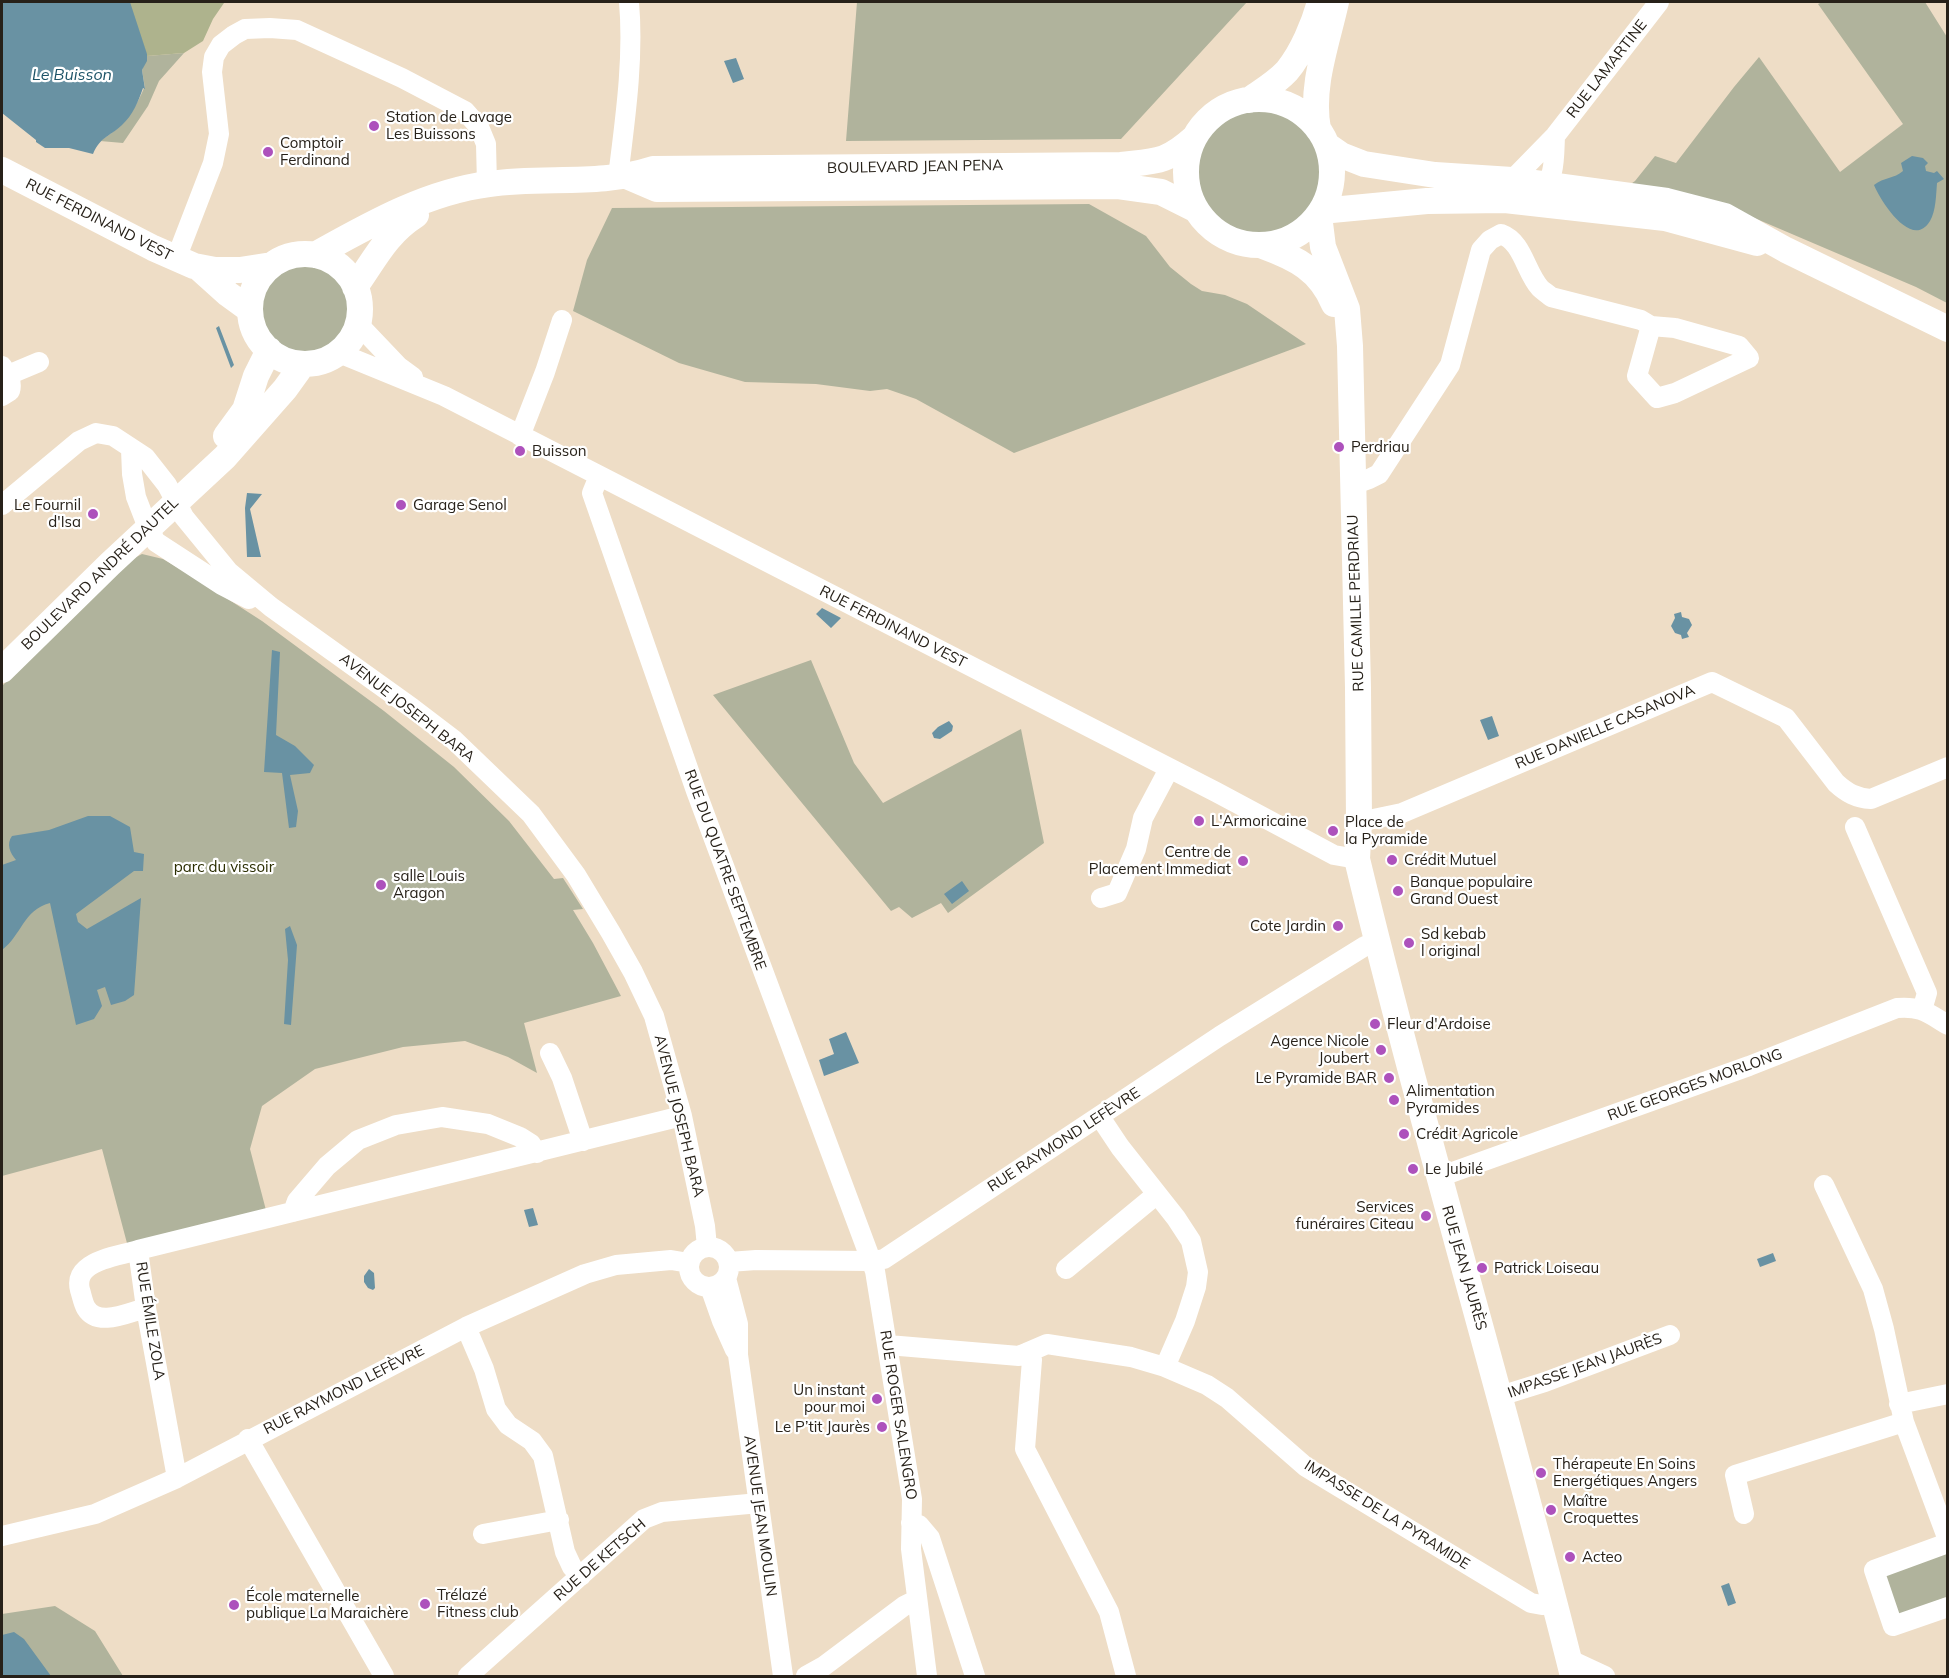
<!DOCTYPE html>
<meta charset="utf-8">
<style>
body{margin:0}
#map{position:relative;width:1949px;height:1678px;overflow:hidden;background:#eeddc6;font-family:Mulish,sans-serif}
canvas{display:block}
.frame{position:absolute;inset:0;border:3px solid #272119;pointer-events:none}
</style>
<div id="map">
<canvas width="1949" height="1678"></canvas>
<div class="frame"></div>
</div>
<script>
const ctx = document.querySelector('canvas').getContext('2d');
ctx.lineJoin = 'round';
function fillPath(path, color) {
  ctx.fillStyle = color;
  ctx.fill(path, 'evenodd');
}
function trace(path, color, width, dash) {
  ctx.strokeStyle = color;
  ctx.lineWidth = width;
  ctx.lineCap = dash ? 'butt' : 'round';
  ctx.setLineDash(dash || []);
  ctx.stroke(path);
}
function label(font, color, halo, rows, align = 'center') {
  ctx.font = font + ' Mulish,sans-serif';
  ctx.lineWidth = 4.5;
  ctx.setLineDash([]);
  ctx.textBaseline = 'middle';
  ctx.strokeStyle = halo;
  ctx.fillStyle = color;
  for (const [text, x, y, turn = 0] of rows) {
    ctx.save();
    ctx.translate(x, y);
    ctx.rotate((+turn || 0) * Math.PI / 180);
    ctx.textAlign = isNaN(turn) ? turn : align;
    if (halo) ctx.strokeText(text, 0, 0);
    ctx.fillText(text, 0, 0);
    ctx.restore();
  }
}
const green = new Path2D(`
 M 857,2 L 1247,2 L 1121,139 L 846,141 Z
 M 1822,2 L 1925,2 L 1947,37 L 1947,303 L 1916,287 L 1752,217 L 1671,194 L 1625,188 L 1635,181 L 1655,156 L 1676,163 L 1734,87 L 1759,57 L 1840,172 L 1903,124 L 1818,4 Z
 M 184,53 L 159,81 L 148,106 L 123,143 L 100,141 C 123,127 134,112 144,88 L 145,88 L 142,70 L 147,56 Z
 M1197 173a62 62 0 1 1 124 0a62 62 0 1 1-124 0Z
 M 1089,204 L 1146,236 L 1170,267 L 1191,284 L 1202,291 L 1225,295 L 1247,304 L 1306,344 L 1014,453 L 916,399 L 887,389 L 870,391 L 816,384 L 745,382 L 679,363 L 573,311 L 587,260 L 612,208 Z
 M260 310a45 45 0 1 1 90 0a45 45 0 1 1-90 0Z
 M 142,554 L 163,559 L 192,576 L 262,621 L 384,711 L 454,767 L 509,821 L 554,879 L 563,878 L 583,909 L 573,910 L 593,943 L 621,996 L 524,1023 L 537,1073 L 508,1057 L 465,1041 L 403,1047 L 315,1069 L 262,1106 L 250,1149 L 267,1214 L 128,1247 L 102,1149 L 2,1176 L 2,686 L 125,563 Z
 M 811,660 L 854,763 L 883,803 L 1021,729 L 1044,843 L 948,913 L 941,903 L 912,918 L 899,907 L 891,911 L 713,695 Z
 M 1945,1552 L 1947,1555 L 1947,1597 L 1909,1611 L 1899,1618 L 1883,1573 Z
 M 55,1606 L 95,1631 L 123,1676 L 2,1676 L 2,1614 Z`);
const forest = new Path2D(`
 M 129,2 L 224,2 L 224,3 L 213,19 L 203,41 L 184,53 L 147,56 Z`);
const water = new Path2D(`
 M 2,2 L 130,2 L 147,54 L 147,61 L 142,70 L 145,89 L 143,88 C 138,102 133,115 122,125 C 108,138 101,136 93,154 L 69,148 L 45,148 L 36,142 L 36,140 L 2,113 Z
 M 736,58 L 744,79 L 733,83 L 724,61 Z
 M 1912,156 L 1923,158 L 1928,163 L 1925,166 L 1926,171 L 1934,173 L 1937,171 L 1944,179 L 1937,183 C 1936,195 1936,211 1930,221 C 1912,251 1880,200 1874,185 C 1884,177 1894,179 1903,171 L 1901,163 Z
 M 219,326 L 234,365 L 231,368 L 216,328 Z
 M 247,493 L 262,494 L 250,509 L 261,557 L 247,557 L 245,508 Z
 M 822,608 L 841,618 L 831,628 L 816,614 Z
 M 1681,612 L 1682,617 L 1689,619 L 1692,625 L 1687,633 L 1689,637 L 1682,639 L 1681,635 L 1675,633 L 1671,626 L 1675,618 L 1674,614 Z
 M 272,650 L 280,652 L 276,735 L 295,746 L 314,765 L 310,773 L 290,775 L 298,811 L 296,827 L 289,828 L 282,773 L 264,772 Z
 M 1492,716 L 1499,736 L 1488,740 L 1480,720 Z
 M 949,721 L 953,726 L 952,731 L 940,739 L 934,738 L 932,733 L 938,727 Z
 M 88,816 L 110,816 L 130,827 L 134,852 L 144,854 L 143,871 L 134,871 L 76,914 L 78,922 L 87,929 L 141,898 L 134,995 L 125,1001 L 111,1005 L 105,987 L 97,990 L 102,1006 L 94,1019 L 76,1025 L 50,903 C 23,910 22,935 2,950 L 2,865 L 16,860 C 10,853 6,844 12,836 L 49,830 Z
 M 962,881 L 969,891 L 952,904 L 944,894 Z
 M 290,926 L 297,945 L 291,1025 L 284,1024 L 288,960 L 285,929 Z
 M 846,1032 L 859,1063 L 824,1076 L 819,1060 L 834,1054 L 829,1039 Z
 M 533,1208 L 538,1225 L 529,1227 L 524,1210 Z
 M 1773,1253 L 1776,1261 L 1760,1267 L 1757,1259 Z
 M 369,1269 L 374,1273 L 375,1288 L 373,1290 L 368,1288 L 364,1282 L 364,1276 Z
 M 1729,1583 L 1736,1603 L 1728,1606 L 1721,1586 Z
 M 14,1632 L 24,1639 L 51,1676 L 2,1676 L 2,1635 Z`);
const minor = new Path2D(`
 M 618,177 C 625,120 634,59 629,2
 M 1512,180 L 1555,136 L 1659,2
 M 1538,193 C 1556,182 1554,155 1555,136
 M 176,259 L 213,163 L 219,134 L 212,72 L 214,57 L 221,45 L 234,35 L 245,29 L 270,28 L 297,30 L 402,78 L 465,111 L 479,127 L 486,144 L 487,184
 M 358,324 L 398,366 L 413,377
 M 339,353 L 444,396 L 1216,792 L 1334,855 L 1357,859
 M 2,366 C 7,374 13,381 10,391 L 2,396
 M 8,375 L 39,362
 M 520,436 L 545,372 L 562,320
 M 131,449 L 132,474 L 136,497 L 148,528 L 156,542 L 222,585 L 249,599
 M 599,476 L 592,493 L 696,791 L 875,1271 L 912,1499 L 911,1549 L 927,1676
 M 1352,485 L 1369,479 L 1379,474 L 1450,365 L 1481,250 L 1490,240 L 1501,234 C 1523,242 1525,271 1540,288 C 1543,291 1548,294 1551,297 L 1641,320 L 1651,326 L 1675,328 L 1739,346 L 1749,358 L 1675,393 L 1657,398 L 1637,376 L 1651,326
 M 2,505 L 79,441 L 96,433 L 113,436 L 145,457 L 167,485 L 184,517 L 229,572 L 271,607 L 412,708 L 454,740 L 531,814 L 576,875 L 611,933 L 633,972 L 654,1016 L 682,1116 L 705,1226 L 707,1247
 M 1359,822 L 1402,813 L 1712,682 L 1786,718 L 1836,783 C 1847,793 1856,798 1871,799 L 1948,767
 M 1855,827 L 1927,993 L 1922,1010
 M 1101,898 L 1117,893 L 1136,849 L 1143,818 L 1169,769
 M 550,1053 L 562,1078 L 583,1141
 M 1100,1117 L 1120,1147 L 1176,1218 L 1191,1241 L 1198,1272 L 1196,1287 L 1185,1321 L 1165,1367
 M 1439,1177 L 1749,1066 L 1897,1008 C 1921,1006 1928,1013 1948,1025
 M 1824,1185 L 1873,1289 L 1884,1329 L 1904,1422 L 1948,1540
 M 293,1212 L 297,1201 L 327,1166 L 358,1140 L 396,1125 L 442,1117 L 488,1124 L 520,1137 L 531,1144 L 537,1153
 M689 1267a20 20 0 1 1 40 0a20 20 0 1 1-40 0Z
 M 138,1250 L 146,1308 L 177,1478
 M 729,1262 L 756,1260 L 872,1261 L 884,1259 L 1220,1036 L 1365,946 L 1378,941
 M 1066,1269 L 1157,1194
 M 726,1278 L 738,1324 L 738,1355 L 783,1676
 M 710,1287 L 722,1321 L 735,1350
 M 146,1308 C 129,1312 98,1328 86,1308 C 83,1303 82,1296 80,1290 C 78,1282 79,1275 86,1269 C 98,1258 122,1255 138,1250 L 682,1116
 M 466,1327 L 484,1369 L 496,1409 L 508,1425 L 532,1441 L 543,1456 L 565,1552 L 572,1567 L 581,1576
 M 888,1345 L 1019,1356 L 1047,1344 L 1131,1357 L 1165,1367 L 1207,1385 L 1227,1398 L 1306,1467 L 1531,1603 L 1542,1605 L 1554,1604
 M 1028,1352 L 1032,1360 L 1025,1449 L 1109,1612 L 1126,1676
 M 1500,1396 L 1545,1382 L 1670,1335
 M 1899,1404 L 1948,1394
 M 248,1439 L 384,1676
 M 1744,1514 L 1735,1475 L 1904,1422
 M 911,1523 L 919,1525 L 930,1538 L 975,1676
 M 483,1534 L 559,1520
 M 2,1536 L 95,1514 L 177,1478 L 466,1327 L 585,1274 L 616,1265 L 671,1260 L 689,1263
 M 1948,1543 L 1874,1570 L 1893,1626 L 1948,1607
 M 1570,1663 L 1577,1663 L 1605,1676
 M 468,1676 L 644,1519 L 662,1512 L 759,1503
 M 806,1676 L 824,1666 L 904,1606 L 916,1600`);
const major = new Path2D(`
 M1186 172a73 73 0 1 1 146 0a73 73 0 1 1-146 0Z
 M 1249,100 C 1262,91 1276,83 1287,71 C 1302,53 1314,24 1320,2
 M 1318,129 C 1310,87 1327,43 1336,2
 M 1328,146 L 1341,155 L 1364,164 L 1435,175 L 1512,180 L 1667,201 L 1725,216 L 1786,250 L 1948,329
 M 2,170 L 153,248 L 194,266 L 215,270 L 240,270 L 272,265
 M 629,177 L 657,189 L 1118,186 L 1161,192 L 1195,209
 M 1321,211 L 1427,201 L 1505,200 L 1665,218 L 1757,243
 M 1319,215 L 1323,247 L 1347,309 L 1350,346 L 1358,688 L 1359,822 L 1357,859 C 1423,1133 1505,1403 1573,1676
 M 1263,246 C 1296,258 1320,270 1334,304
 M250 309a55 55 0 1 1 110 0a55 55 0 1 1-110 0Z
 M 315,255 C 369,225 426,192 489,184 C 543,176 601,186 653,169 L 1121,165 C 1156,161 1166,163 1194,138
 M 198,267 L 228,294 L 250,310
 M 355,287 C 375,259 386,234 416,215
 M 226,436 L 245,410 L 256,376 L 269,350
 M 2,670 L 110,564 L 225,457 L 285,389 L 303,364`);
const markers = [
 [374,126,6,"#ad51bc"],
 [268,152,6,"#ad51bc"],
 [1339,447,6,"#ad51bc"],
 [520,451,6,"#ad51bc"],
 [401,505,6,"#ad51bc"],
 [93,514,6,"#ad51bc"],
 [1199,821,6,"#ad51bc"],
 [1333,831,6,"#ad51bc"],
 [1392,860,6,"#ad51bc"],
 [1243,861,6,"#ad51bc"],
 [381,885,6,"#ad51bc"],
 [1398,891,6,"#ad51bc"],
 [1338,926,6,"#ad51bc"],
 [1409,943,6,"#ad51bc"],
 [1375,1024,6,"#ad51bc"],
 [1381,1050,6,"#ad51bc"],
 [1389,1078,6,"#ad51bc"],
 [1394,1100,6,"#ad51bc"],
 [1404,1134,6,"#ad51bc"],
 [1413,1169,6,"#ad51bc"],
 [1426,1216,6,"#ad51bc"],
 [1482,1268,6,"#ad51bc"],
 [877,1399,6,"#ad51bc"],
 [882,1427,6,"#ad51bc"],
 [1541,1473,6,"#ad51bc"],
 [1551,1510,6,"#ad51bc"],
 [1570,1557,6,"#ad51bc"],
 [425,1604,6,"#ad51bc"],
 [234,1605,6,"#ad51bc"]
];
const streetNames = [
 ["RUE LAMARTINE",1607,69,-52],
 ["BOULEVARD JEAN PENA",915,167,-1],
 ["RUE FERDINAND VEST",99,220,27],
 ["BOULEVARD ANDRÉ DAUTEL",100,574,-44],
 ["RUE CAMILLE PERDRIAU",1356,603,-92],
 ["RUE FERDINAND VEST",893,627,27],
 ["AVENUE JOSEPH BARA",407,708,38],
 ["RUE DANIELLE CASANOVA",1605,727,-23],
 ["RUE DU QUATRE SEPTEMBRE",725,870,70],
 ["RUE GEORGES MORLONG",1695,1085,-20],
 ["AVENUE JOSEPH BARA",679,1116,76],
 ["RUE RAYMOND LEFÈVRE",1064,1140,-33],
 ["RUE JEAN JAURÈS",1464,1268,74],
 ["RUE ÉMILE ZOLA",150,1321,81],
 ["IMPASSE JEAN JAURÈS",1585,1366,-20],
 ["RUE RAYMOND LEFÈVRE",344,1390,-27],
 ["RUE ROGER SALENGRO",898,1415,81],
 ["IMPASSE DE LA PYRAMIDE",1387,1515,32],
 ["AVENUE JEAN MOULIN",760,1516,82],
 ["RUE DE KETSCH",600,1560,-41]
];
const poiNames = [
 ["Station de Lavage",386,117],
 ["Les Buissons",386,134],
 ["Comptoir",280,143],
 ["Ferdinand",280,160],
 ["Perdriau",1351,447],
 ["Buisson",532,451],
 ["Le Fournil",81,505,"right"],
 ["d'Isa",81,522,"right"],
 ["Garage Senol",413,505],
 ["L'Armoricaine",1211,821],
 ["Place de",1345,822],
 ["la Pyramide",1345,839],
 ["Centre de",1231,852,"right"],
 ["Placement Immediat",1231,869,"right"],
 ["Crédit Mutuel",1404,860],
 ["salle Louis",393,876],
 ["Aragon",393,893],
 ["Banque populaire",1410,882],
 ["Grand Ouest",1410,899],
 ["Cote Jardin",1326,926,"right"],
 ["Sd kebab",1421,934],
 ["l original",1421,951],
 ["Fleur d'Ardoise",1387,1024],
 ["Agence Nicole",1369,1041,"right"],
 ["Joubert",1369,1058,"right"],
 ["Le Pyramide BAR",1377,1078,"right"],
 ["Alimentation",1406,1091],
 ["Pyramides",1406,1108],
 ["Crédit Agricole",1416,1134],
 ["Le Jubilé",1425,1169],
 ["Services",1414,1207,"right"],
 ["funéraires Citeau",1414,1224,"right"],
 ["Patrick Loiseau",1494,1268],
 ["Un instant",865,1390,"right"],
 ["pour moi",865,1407,"right"],
 ["Le P’tit Jaurès",870,1427,"right"],
 ["Thérapeute En Soins",1553,1464],
 ["Energétiques Angers",1553,1481],
 ["Maître",1563,1501],
 ["Croquettes",1563,1518],
 ["Acteo",1582,1557],
 ["Trélazé",437,1595],
 ["Fitness club",437,1612],
 ["École maternelle",246,1596],
 ["publique La Maraichère",246,1613]
];
const parkNames = [
 ["parc du vissoir",224,867]
];
const waterNames = [
 ["Le Buisson",72,75]
];
fillPath(green, '#b0b39c');
fillPath(forest, '#aeb38d');
fillPath(water, '#6992a3');
trace(minor, '#fff', 20);
trace(major, '#fff', 26);
for (const [x, y, r, color] of markers) {
  const dot = new Path2D();
  dot.arc(x, y, r, 0, 2 * Math.PI);
  ctx.fillStyle = color;
  ctx.fill(dot);
  trace(dot, '#fff', 2);
}
label('15px', '#272119', '#fff', streetNames);
label('15px', '#272119', '#fff', poiNames, 'left');
label('15px', '#2a2d00', '#fff', parkNames);
label('italic 16px', '#1c5367', '#fff', waterNames);
</script>
